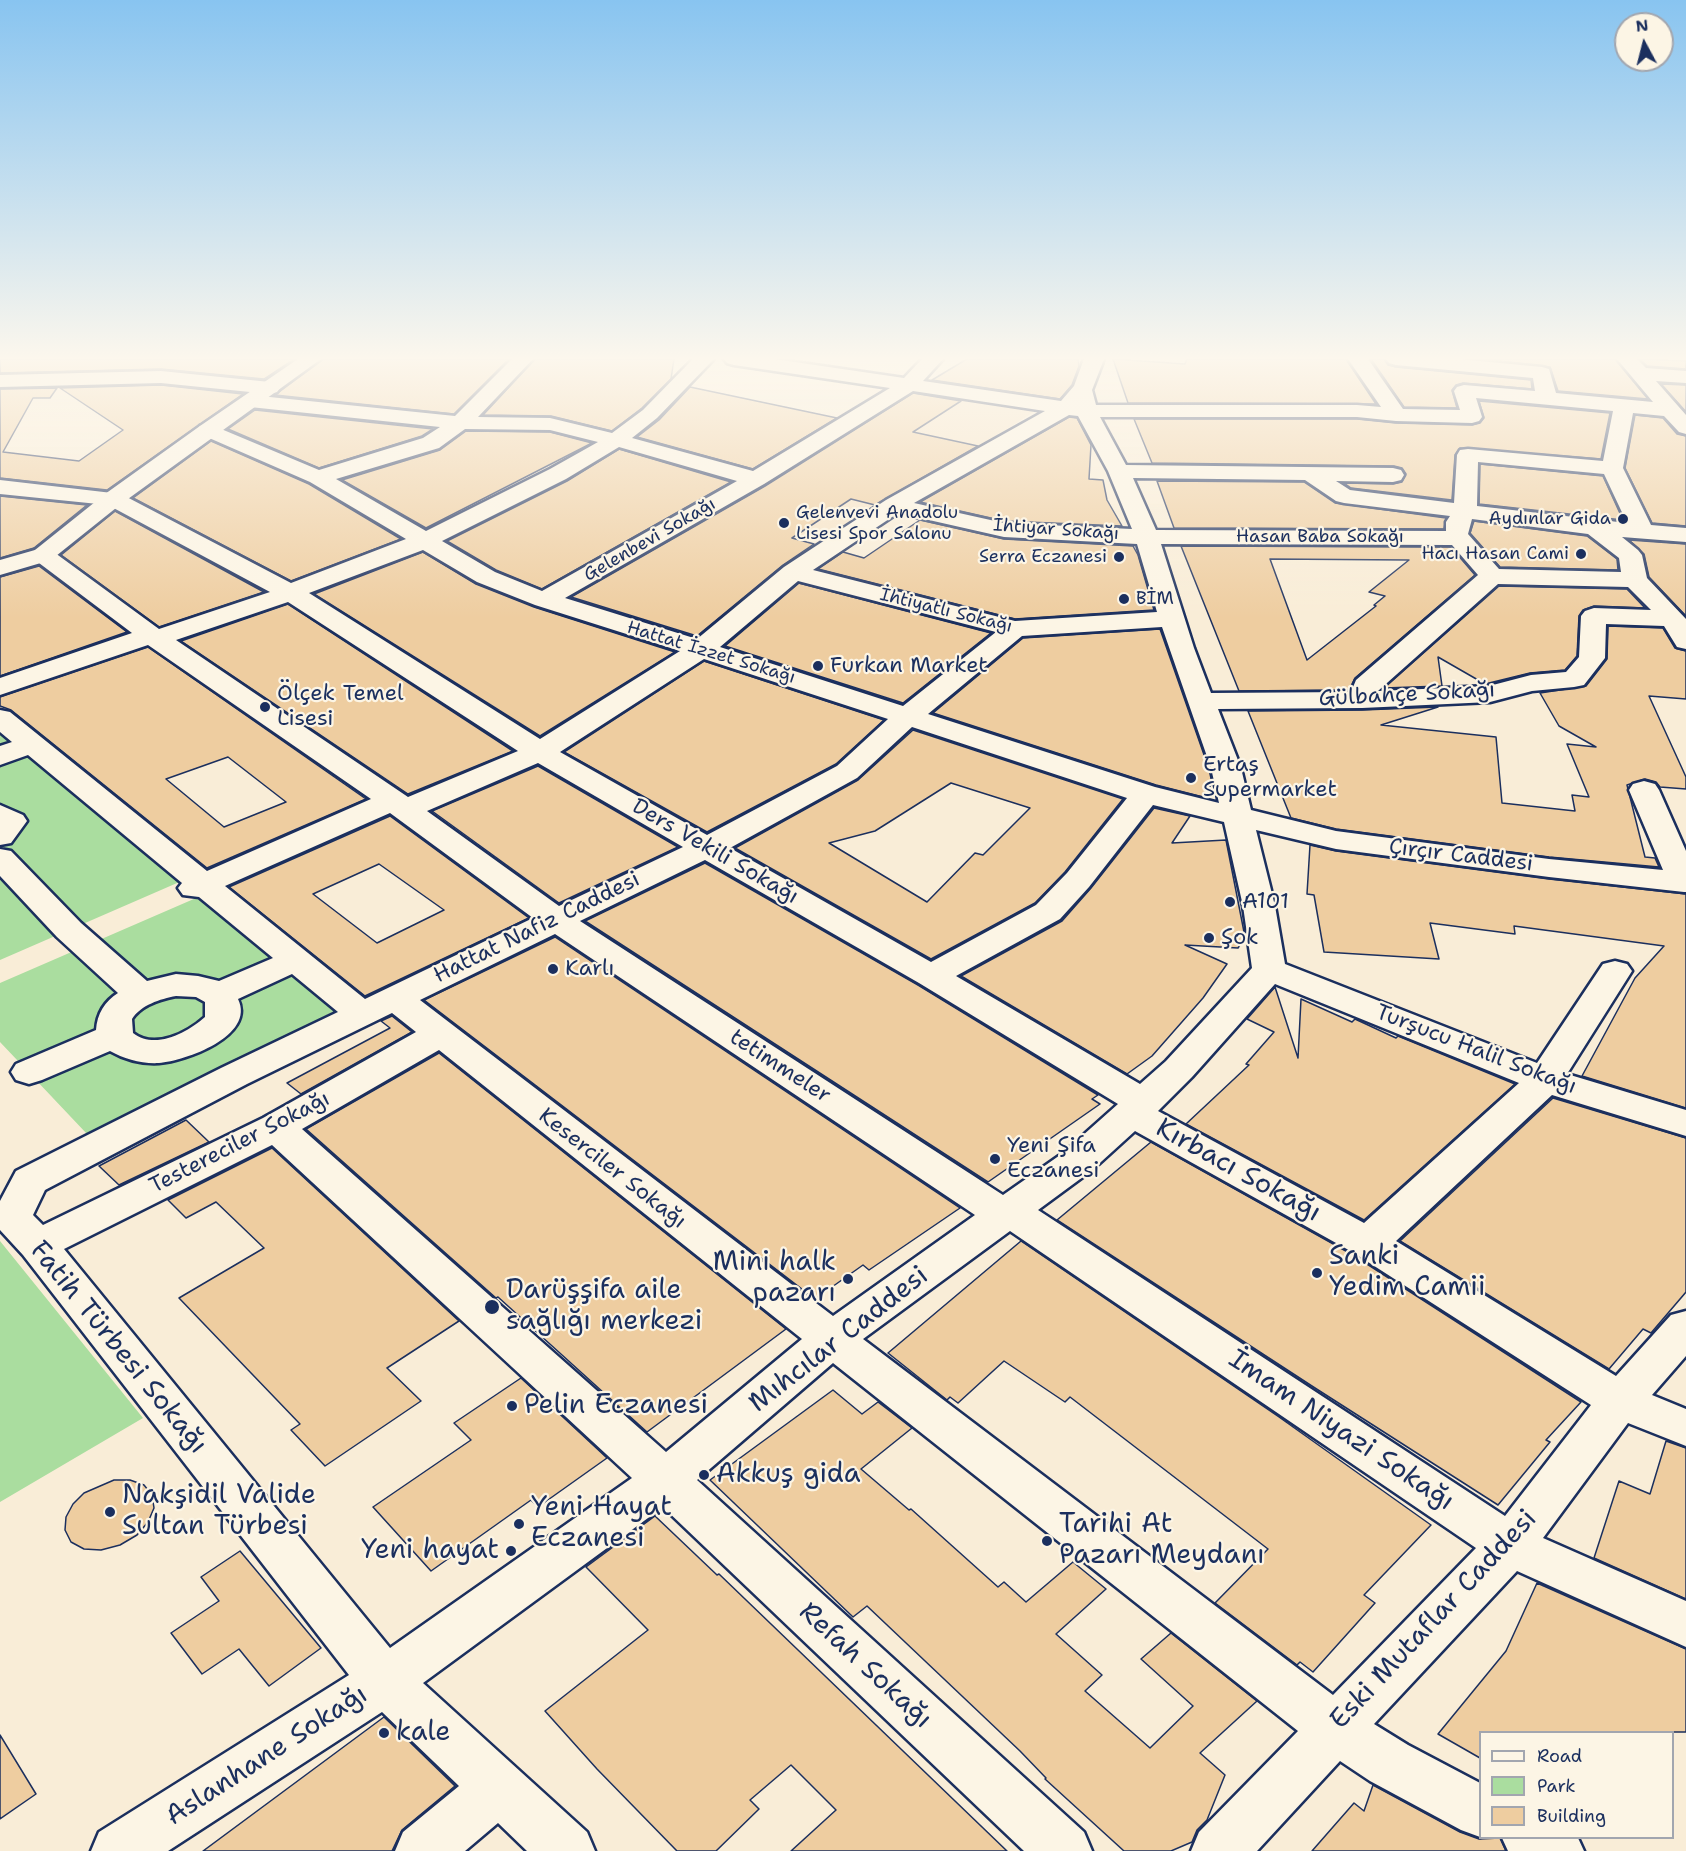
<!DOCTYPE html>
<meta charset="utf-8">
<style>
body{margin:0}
#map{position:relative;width:1686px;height:1851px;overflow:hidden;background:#f9edd7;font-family:"Shantell Sans",sans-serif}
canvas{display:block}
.legend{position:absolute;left:1479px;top:1731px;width:195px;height:108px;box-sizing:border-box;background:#fcf5e5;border:2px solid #a2a6af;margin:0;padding:8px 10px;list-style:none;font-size:18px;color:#1b2f5e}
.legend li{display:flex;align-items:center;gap:12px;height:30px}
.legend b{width:30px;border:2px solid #a2a6af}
.north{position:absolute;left:1614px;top:12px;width:60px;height:60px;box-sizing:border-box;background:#fcf5e5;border:2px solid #a2a6af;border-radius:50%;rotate:353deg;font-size:16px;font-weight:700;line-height:24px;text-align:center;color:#1b2f5e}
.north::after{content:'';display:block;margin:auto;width:21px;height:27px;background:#1b2f5e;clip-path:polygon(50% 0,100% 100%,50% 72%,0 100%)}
</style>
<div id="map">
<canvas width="1686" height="1851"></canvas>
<ul class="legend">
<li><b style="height:8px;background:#fcf5e5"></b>Road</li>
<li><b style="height:16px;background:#aadd9f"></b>Park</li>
<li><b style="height:16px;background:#eecda0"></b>Building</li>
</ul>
<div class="north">N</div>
</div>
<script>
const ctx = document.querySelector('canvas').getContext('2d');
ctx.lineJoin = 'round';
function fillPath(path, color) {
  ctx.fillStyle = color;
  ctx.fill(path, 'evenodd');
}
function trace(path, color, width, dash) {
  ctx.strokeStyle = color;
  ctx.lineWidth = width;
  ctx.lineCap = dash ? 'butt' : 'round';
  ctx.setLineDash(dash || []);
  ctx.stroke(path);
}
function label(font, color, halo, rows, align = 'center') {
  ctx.font = font + ' "Shantell Sans",sans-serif';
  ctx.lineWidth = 4.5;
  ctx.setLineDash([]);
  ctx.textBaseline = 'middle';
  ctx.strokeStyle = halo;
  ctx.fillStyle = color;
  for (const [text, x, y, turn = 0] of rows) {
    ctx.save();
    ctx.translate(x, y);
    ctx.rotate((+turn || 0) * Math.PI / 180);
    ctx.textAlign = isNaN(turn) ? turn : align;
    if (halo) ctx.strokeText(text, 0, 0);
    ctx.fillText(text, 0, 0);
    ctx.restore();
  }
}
const built = new Path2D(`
 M 912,389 L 1040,408 L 875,513 L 826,541 L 705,511 Z`);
const green = new Path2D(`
 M 0,727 L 184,880 L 0,960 Z
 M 203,895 L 339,1009 L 87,1134 L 0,1042 L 0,983 Z
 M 0,1241 L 143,1418 L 0,1502 Z`);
const building = new Path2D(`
 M 0,359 L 294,359 L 264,379 L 161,369 L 0,373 Z
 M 323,359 L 509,359 L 454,414 L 275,395 Z
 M 535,359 L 674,359 L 671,379 L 642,408 L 612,431 L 551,416 L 483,415 Z
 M 967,359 L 1078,359 L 1079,366 L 1072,385 L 1060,399 L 932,380 Z
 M 1113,359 L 1185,364 L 1187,359 L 1346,359 L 1376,404 L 1128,403 Z
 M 1371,359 L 1384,359 L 1388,365 L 1396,367 L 1531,380 L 1532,389 L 1463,383 L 1456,385 L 1452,390 L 1457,408 L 1404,407 Z
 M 1483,359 L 1615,359 L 1648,399 L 1558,391 L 1550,367 Z
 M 1640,359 L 1686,361 L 1686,369 L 1647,366 Z
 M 1661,384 L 1686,385 L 1686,412 Z
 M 161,385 L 243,394 L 107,490 L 0,478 L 0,389 L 57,388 L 50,398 L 33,398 L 3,452 L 79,461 L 123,430 L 60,388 Z
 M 690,387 L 837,418 L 753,469 L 637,437 L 659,420 Z
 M 913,393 L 961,401 L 913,432 L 978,446 L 875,505 L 851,499 L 792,538 L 814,544 L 783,565 L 697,636 L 571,597 L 765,486 Z
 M 1479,401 L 1610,413 L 1601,459 L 1460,448 L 1455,455 L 1452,500 L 1351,488 L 1344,483 L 1393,484 L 1402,482 L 1406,474 L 1402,468 L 1394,466 L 1152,463 L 1134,419 L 1357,419 L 1396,423 L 1472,425 L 1480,423 L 1484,418 Z
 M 255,410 L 433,429 L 422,436 L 319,468 L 228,429 Z
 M 1635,415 L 1663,418 L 1677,434 L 1686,436 L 1686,526 L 1652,523 L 1625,468 Z
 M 1069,417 L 1077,418 L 1091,445 L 1089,479 L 1103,480 L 1107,500 L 1122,526 L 1004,521 L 920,502 Z
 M 466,431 L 550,432 L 592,443 L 426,528 L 342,480 L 440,450 Z
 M 211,441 L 309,484 L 401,539 L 291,581 L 133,498 Z
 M 619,449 L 731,482 L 542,589 L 496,570 L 447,541 L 567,481 Z
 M 1480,464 L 1603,476 L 1623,520 L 1479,504 Z
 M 1157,481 L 1304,482 L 1335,503 L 1446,518 L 1444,529 L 1174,528 Z
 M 0,496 L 87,505 L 34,548 L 0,558 Z
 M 115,511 L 264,592 L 159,627 L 61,555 Z
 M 920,520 L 1004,539 L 1133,546 L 1138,555 L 1154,610 L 1015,619 L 818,569 L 843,552 L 864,558 Z
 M 1474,521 L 1587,536 L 1617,559 L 1618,570 L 1500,567 L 1470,533 Z
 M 1629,540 L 1686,544 L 1686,616 L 1649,577 L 1644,554 Z
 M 1181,546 L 1451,547 L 1475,575 L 1355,678 L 1349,690 L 1239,691 ZM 1270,559 L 1409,560 L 1369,592 L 1385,596 L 1374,605 L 1376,606 L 1307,660 Z
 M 423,552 L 476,584 L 534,607 L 675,652 L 540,736 L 314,594 Z
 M 39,566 L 127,632 L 0,676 L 0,577 Z
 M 799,583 L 991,633 L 903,703 L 725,646 Z
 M 1499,586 L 1627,589 L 1645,608 L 1594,606 L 1583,610 L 1579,616 L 1577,656 L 1565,670 L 1530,673 L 1485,684 L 1438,657 L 1442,686 L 1384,688 Z
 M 288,604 L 513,751 L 408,794 L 181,641 Z
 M 1608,626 L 1663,628 L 1675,648 L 1686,651 L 1686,699 L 1649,696 L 1686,777 L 1686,789 L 1660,787 L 1656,782 L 1645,779 L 1627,785 L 1645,857 L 1655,858 L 1659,867 L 1549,857 L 1336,829 L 1291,818 L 1248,711 L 1362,710 L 1438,707 L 1381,725 L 1496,737 L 1502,803 L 1575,811 L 1572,795 L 1589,797 L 1567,744 L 1596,747 L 1559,726 L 1540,693 L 1586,686 L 1607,659 Z
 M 1160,629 L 1209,769 L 1212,783 L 1203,797 L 1156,785 L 933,713 L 1023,638 Z
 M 148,647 L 366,799 L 207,868 L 11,710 L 0,706 L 0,697 ZM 228,757 L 286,802 L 224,827 L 166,779 Z
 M 704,661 L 884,720 L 836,764 L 707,832 L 564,752 Z
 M 913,730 L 1123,799 L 1065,872 L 1035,903 L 931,959 L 735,848 L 858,780 ZM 951,783 L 1030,808 L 983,855 L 975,853 L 927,902 L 829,843 L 875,831 Z
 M 538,766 L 678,847 L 559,903 L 432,811 Z
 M 1154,808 L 1190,816 L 1172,843 L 1226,840 L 1245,937 L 1238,948 L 1185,945 L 1227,964 L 1203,998 L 1152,1056 L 1127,1074 L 961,976 L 1062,921 L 1091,888 Z
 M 390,816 L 529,918 L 365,996 L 229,887 ZM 379,864 L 444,910 L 377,943 L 313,894 Z
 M 1310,845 L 1336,851 L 1549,879 L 1686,894 L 1686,1108 L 1582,1076 L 1635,978 L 1664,946 L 1514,926 L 1515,934 L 1430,923 L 1439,959 L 1324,952 L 1314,895 L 1307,894 Z
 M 705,863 L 918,985 L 1098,1095 L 1092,1099 L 1100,1104 L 988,1182 L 585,921 Z
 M 555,937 L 960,1208 L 869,1270 L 863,1265 L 815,1299 L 424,1000 Z
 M 1275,987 L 1298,1058 L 1301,999 L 1352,1022 L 1355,1019 L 1396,1038 L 1398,1036 L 1515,1084 L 1364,1220 L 1186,1124 L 1249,1065 L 1246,1064 L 1274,1032 L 1247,1019 Z
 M 392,1016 L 412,1032 L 301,1094 L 287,1083 L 390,1028 L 381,1021 Z
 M 439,1053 L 786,1329 L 647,1432 L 498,1297 L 496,1298 L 306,1129 Z
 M 1553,1098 L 1686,1138 L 1686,1292 L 1651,1333 L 1643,1329 L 1609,1369 L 1400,1241 Z
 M 186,1120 L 209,1142 L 119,1185 L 99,1166 Z
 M 1151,1142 L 1353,1255 L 1581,1402 L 1546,1440 L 1550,1442 L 1498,1505 L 1315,1388 L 1057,1220 Z
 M 272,1148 L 459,1321 L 387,1368 L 421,1401 L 325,1466 L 291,1430 L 300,1424 L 179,1298 L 264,1248 L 216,1202 L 186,1218 L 168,1200 Z
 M 1021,1241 L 1279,1417 L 1431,1525 L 1364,1595 L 1375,1603 L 1313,1672 L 1300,1662 L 1297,1665 L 1215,1603 L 1268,1549 L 1070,1397 L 1065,1402 L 1004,1361 L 958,1403 L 950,1397 L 947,1400 L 888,1353 Z
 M 521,1378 L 607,1458 L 538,1507 L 531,1500 L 431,1571 L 373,1507 L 471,1440 L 454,1423 Z
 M 833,1390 L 862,1414 L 878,1402 L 912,1428 L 861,1469 L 909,1510 L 911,1509 L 998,1587 L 1004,1582 L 1026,1602 L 1073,1562 L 1106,1589 L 1056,1634 L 1102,1675 L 1085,1691 L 1150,1748 L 1193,1706 L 1141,1659 L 1171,1633 L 1257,1701 L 1200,1753 L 1225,1775 L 1207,1820 L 1197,1830 L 1192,1842 L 1171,1851 L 1124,1851 L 1045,1779 L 1046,1778 L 1020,1751 L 867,1606 L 853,1617 L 710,1480 Z
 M 1666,1441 L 1686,1448 L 1686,1599 L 1594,1558 L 1619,1481 L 1650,1494 Z
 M 114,1480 L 130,1480 L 144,1485 L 152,1495 L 154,1508 L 148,1522 L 137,1535 L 120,1545 L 101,1550 L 84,1549 L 71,1542 L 65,1530 L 66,1517 L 73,1504 L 84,1493 Z
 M 655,1516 L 717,1575 L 719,1574 L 1007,1851 L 791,1851 L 836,1810 L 791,1765 L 750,1800 L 759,1809 L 716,1851 L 677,1851 L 597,1769 L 545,1711 L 648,1630 L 586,1567 Z
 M 240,1551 L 321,1648 L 269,1686 L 239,1649 L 202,1674 L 171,1633 L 219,1601 L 201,1577 Z
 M 1537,1583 L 1686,1649 L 1686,1732 L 1480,1732 L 1480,1758 L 1438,1734 L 1506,1651 Z
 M 384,1717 L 455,1786 L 402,1830 L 392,1851 L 203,1851 Z
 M 0,1735 L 36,1794 L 0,1819 Z
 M 1373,1785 L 1460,1832 L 1479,1839 L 1500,1838 L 1506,1851 L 1312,1851 L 1354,1803 L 1364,1811 Z`);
const minor = new Path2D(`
 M 512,359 L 533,359 L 478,417 L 550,418 L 612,433 L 643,410 L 693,359 L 714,359 L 657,418 L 632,438 L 753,471 L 890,388 L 734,365 L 727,363 L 724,359 L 774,359 L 904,378 L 922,359 L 943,359 L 923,381 L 1061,401 L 1074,386 L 1084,359 L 1104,359 L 1092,390 L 1096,405 L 1357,405 L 1381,407 L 1348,359 L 1368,359 L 1403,409 L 1460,410 L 1454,391 L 1457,387 L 1464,385 L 1535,391 L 1533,378 L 1396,365 L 1389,363 L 1386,359 L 1458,359 L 1542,367 L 1549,369 L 1556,393 L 1653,402 L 1617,359 L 1637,359 L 1646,368 L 1686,371 L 1686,383 L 1656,381 L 1686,415 L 1686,434 L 1679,432 L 1664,416 L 1633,413 L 1623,468 L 1651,525 L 1686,528 L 1686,542 L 1622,537 L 1638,550 L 1642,555 L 1647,578 L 1686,619 L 1686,649 L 1677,647 L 1664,626 L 1606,624 L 1605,658 L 1584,685 L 1574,687 L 1532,691 L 1490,702 L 1362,708 L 1218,709 L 1241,768 L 1251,810 L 1336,831 L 1549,859 L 1663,870 L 1629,790 L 1633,784 L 1644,781 L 1655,784 L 1659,790 L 1686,851 L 1686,892 L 1684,892 L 1549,877 L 1336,849 L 1256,830 L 1275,906 L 1285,964 L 1537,1063 L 1603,964 L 1615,961 L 1627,964 L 1632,971 L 1567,1074 L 1686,1110 L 1686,1136 L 1552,1095 L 1396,1241 L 1616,1376 L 1671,1315 L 1686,1311 L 1686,1356 L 1652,1395 L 1686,1409 L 1686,1446 L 1628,1423 L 1543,1538 L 1686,1601 L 1686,1647 L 1517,1571 L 1374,1724 L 1408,1745 L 1480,1783 L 1480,1837 L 1461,1830 L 1370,1781 L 1340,1761 L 1257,1851 L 1191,1851 L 1199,1832 L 1298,1731 L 833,1363 L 697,1480 L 1084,1832 L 1092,1851 L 1024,1851 L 663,1507 L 423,1683 L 587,1832 L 595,1851 L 527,1851 L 498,1823 L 465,1851 L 395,1851 L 403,1832 L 459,1786 L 382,1712 L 168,1851 L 91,1851 L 99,1832 L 349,1675 L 23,1255 L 0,1230 L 0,1201 L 16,1171 L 221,1068 L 338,1012 L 292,974 L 238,999 C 256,1036 185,1061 159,1063 C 142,1064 124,1059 110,1051 L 42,1080 L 29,1084 L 16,1080 L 11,1072 L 16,1064 L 96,1030 C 97,1014 105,1001 118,993 L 57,937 L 0,876 L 0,849 L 11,851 L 81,923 L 147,981 L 176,974 L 198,976 L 219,981 L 273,958 L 199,897 L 183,895 L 178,888 L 182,883 L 28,755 L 0,765 L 0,746 L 12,742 L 0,732 L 0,710 L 10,712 L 207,871 L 371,799 L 148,645 L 0,695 L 0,678 L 132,633 L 35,560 L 31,555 L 35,550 L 43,548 L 51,550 L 159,629 L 270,592 L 108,505 L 0,494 L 0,480 L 121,494 L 291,583 L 406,539 L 310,482 L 200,434 L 197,430 L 200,426 L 207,424 L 214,426 L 319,470 L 423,438 L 440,427 L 250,407 L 243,405 L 240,401 L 243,397 L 250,395 L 455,416 ZM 913,391 L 1045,411 L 886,500 L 784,567 L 697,639 L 565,598 L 764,484 ZM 1476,398 L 1613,411 L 1603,461 L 1468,449 L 1460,450 L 1457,455 L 1454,503 L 1350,490 L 1336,481 L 1393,482 L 1401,480 L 1404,475 L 1401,470 L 1393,468 L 1126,465 L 1100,417 L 1357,417 L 1396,421 L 1472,423 L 1479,421 L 1482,417 ZM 1069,415 L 1078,416 L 1108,471 L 1132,529 L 1004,523 L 914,503 ZM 465,429 L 550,430 L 598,442 L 550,469 L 426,531 L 336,479 L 439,448 ZM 619,447 L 737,481 L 542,591 L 495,572 L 442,541 L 566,479 ZM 1478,462 L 1604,474 L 1627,523 L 1477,506 ZM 1133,478 L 1305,480 L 1336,501 L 1344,503 L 1450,516 L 1446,522 L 1446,531 L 1156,530 ZM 898,513 L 1004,537 L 1137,544 L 1157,612 L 1015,621 L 813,570 ZM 1472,519 L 1588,534 L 1619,558 L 1621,572 L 1499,569 L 1468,534 ZM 1161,544 L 1452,545 L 1478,575 L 1356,680 L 1351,692 L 1211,693 L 1194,648 ZM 423,550 L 477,582 L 535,605 L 680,651 L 540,739 L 309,593 ZM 798,581 L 996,632 L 903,706 L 720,647 ZM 1498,584 L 1628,587 L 1651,610 L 1594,608 L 1585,611 L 1581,616 L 1579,657 L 1566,672 L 1531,675 L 1489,686 L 1378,691 ZM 288,602 L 518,751 L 408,797 L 176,640 ZM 1162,627 L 1211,768 L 1219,803 L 1155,787 L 928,714 L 1022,636 ZM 704,659 L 888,719 L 837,766 L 707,835 L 560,752 ZM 912,727 L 1127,798 L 1067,873 L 1036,905 L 931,962 L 730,848 L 857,778 ZM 538,763 L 683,847 L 559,906 L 427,811 ZM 1153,805 L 1224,822 L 1243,906 L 1252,968 L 1166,1061 L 1140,1084 L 956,976 L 1060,919 L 1089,887 ZM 390,813 L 533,918 L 365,999 L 225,886 ZM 705,860 L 919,983 L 1118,1104 L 1063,1153 L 1003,1195 L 580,921 ZM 555,934 L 975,1215 L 833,1316 L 420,1000 ZM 1275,984 L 1519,1083 L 1364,1223 L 1158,1111 L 1192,1077 ZM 176,996 L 196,997 L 205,1002 L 205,1017 C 187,1033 155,1050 133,1033 L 132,1019 C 141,1005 160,999 176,996 ZM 392,1013 L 416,1032 L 263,1118 L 43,1225 L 33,1215 L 45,1190 L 247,1084 ZM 439,1050 L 802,1339 L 666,1452 L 302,1129 ZM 1135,1131 L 1354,1253 L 1591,1405 L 1505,1516 L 1038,1210 L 1091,1171 ZM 272,1145 L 632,1478 L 390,1648 L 64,1249 ZM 1010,1231 L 1476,1548 L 1333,1695 L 863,1339 Z
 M 161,371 L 270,382 L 277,384 L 280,388 L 277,392 L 270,394 L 161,383 L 0,387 L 0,375 Z
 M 0,805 L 23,815 L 27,821 L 11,843 L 0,845 Z
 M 1502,1838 L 1578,1838 L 1584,1851 L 1508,1851 Z`);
const major = new Path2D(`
 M 298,359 L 321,359 L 121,504 L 51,560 L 0,575 L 0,560 L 35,550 L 105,494 L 200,426 Z`);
const markers = [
 [1623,519,6,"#1b2f5e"],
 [784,523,6,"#1b2f5e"],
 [1581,554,6,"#1b2f5e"],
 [1119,557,6,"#1b2f5e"],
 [1124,599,6,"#1b2f5e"],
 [818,666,6,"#1b2f5e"],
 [265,707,6,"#1b2f5e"],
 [1191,778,6,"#1b2f5e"],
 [1230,902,6,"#1b2f5e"],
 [1209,938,6,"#1b2f5e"],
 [553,969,6,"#1b2f5e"],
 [995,1159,6,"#1b2f5e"],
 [1317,1273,6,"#1b2f5e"],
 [848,1279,6,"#1b2f5e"],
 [492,1307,8,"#1b2f5e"],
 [512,1406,6,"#1b2f5e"],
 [704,1475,6,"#1b2f5e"],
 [110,1512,6,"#1b2f5e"],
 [519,1524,6,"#1b2f5e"],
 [1047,1541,6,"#1b2f5e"],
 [511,1551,6,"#1b2f5e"],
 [384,1733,6,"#1b2f5e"]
];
const farPoinames = [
 ["Gelenvevi Anadolu",796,513,"left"],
 ["Lisesi Spor Salonu",796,534,"left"],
 ["Aydınlar Gida",1611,519],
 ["Hacı Hasan Cami",1569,554],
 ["Serra Eczanesi",1107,557],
 ["BİM",1136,599,"left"]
];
const farStreetnames = [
 ["İhtiyar Sokağı",1056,530,4],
 ["Hasan Baba Sokağı",1320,537],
 ["Gelenbevi Sokağı",650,540,-30],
 ["İhtiyatlı Sokağı",946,611,14],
 ["Hattat İzzet Sokağı",711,653,17]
];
const poiNames = [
 ["Furkan Market",830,666],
 ["Ölçek Temel",277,694],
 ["Lisesi",277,719],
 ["Ertaş",1203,765],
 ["Supermarket",1203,790],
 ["A101",1242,902],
 ["Şok",1221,938],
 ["Karlı",565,969],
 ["Yeni Şifa",1007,1146],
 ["Eczanesi",1007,1171]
];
const streetNames = [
 ["Gülbahçe Sokağı",1407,695,-3],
 ["Ders Vekili Sokağı",715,852,30],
 ["Çırçır Caddesi",1461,856,7],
 ["Hattat Nafiz Caddesi",537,928,-26],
 ["Turşucu Halil Sokağı",1476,1050,21],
 ["tetimmeler",780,1067,33],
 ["Testereciler Sokağı",240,1143,-27],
 ["Keserciler Sokağı",612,1169,38]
];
const nearStreetnames = [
 ["Kırbacı Sokağı",1238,1171,29],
 ["Mıhcılar Caddesi",839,1340,-38],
 ["Fatih Türbesi Sokağı",118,1348,51],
 ["İmam Niyazi Sokağı",1341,1431,34],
 ["Eski Mutaflar Caddesi",1434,1620,-47],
 ["Refah Sokağı",865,1666,43],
 ["Aslanhane Sokağı",267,1756,-33]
];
const nearPoinames = [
 ["Sanki",1329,1257],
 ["Yedim Camii",1329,1288],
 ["Mini halk",836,1263,"right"],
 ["pazarı",836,1294,"right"],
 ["Darüşşifa aile",506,1291],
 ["sağlığı merkezi",506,1322],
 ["Pelin Eczanesi",524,1406],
 ["Akkuş gida",716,1475],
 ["Nakşidil Valide",122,1496],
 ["Sultan Türbesi",122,1527],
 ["Yeni Hayat",531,1508],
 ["Eczanesi",531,1539],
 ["Tarihi At",1059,1525],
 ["Pazarı Meydanı",1059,1556],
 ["Yeni hayat",499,1551,"right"],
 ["kale",396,1733]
];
fillPath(built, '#f6e3c6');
fillPath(green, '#aadd9f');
fillPath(building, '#eecda0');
trace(building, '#1b2f5e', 1.5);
trace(minor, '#1b2f5e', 5);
trace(major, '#1b2f5e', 5);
fillPath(minor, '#fcf5e5');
fillPath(major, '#fcf5e5');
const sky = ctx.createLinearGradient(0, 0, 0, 618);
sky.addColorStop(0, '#88c4f0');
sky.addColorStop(0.58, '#fcf7ed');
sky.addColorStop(1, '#fcf7ed00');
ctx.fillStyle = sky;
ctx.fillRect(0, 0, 1686, 618);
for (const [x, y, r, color] of markers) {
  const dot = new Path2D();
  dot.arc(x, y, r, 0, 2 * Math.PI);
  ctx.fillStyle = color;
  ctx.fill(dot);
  trace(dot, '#fcf5e5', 2);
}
label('18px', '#1b2f5e', '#fcf5e5', farPoinames, 'right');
label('18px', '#1b2f5e', '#fcf5e5', farStreetnames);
label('22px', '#1b2f5e', '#fcf5e5', poiNames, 'left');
label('22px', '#1b2f5e', '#fcf5e5', streetNames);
label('27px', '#1b2f5e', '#fcf5e5', nearStreetnames);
label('27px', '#1b2f5e', '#fcf5e5', nearPoinames, 'left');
</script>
